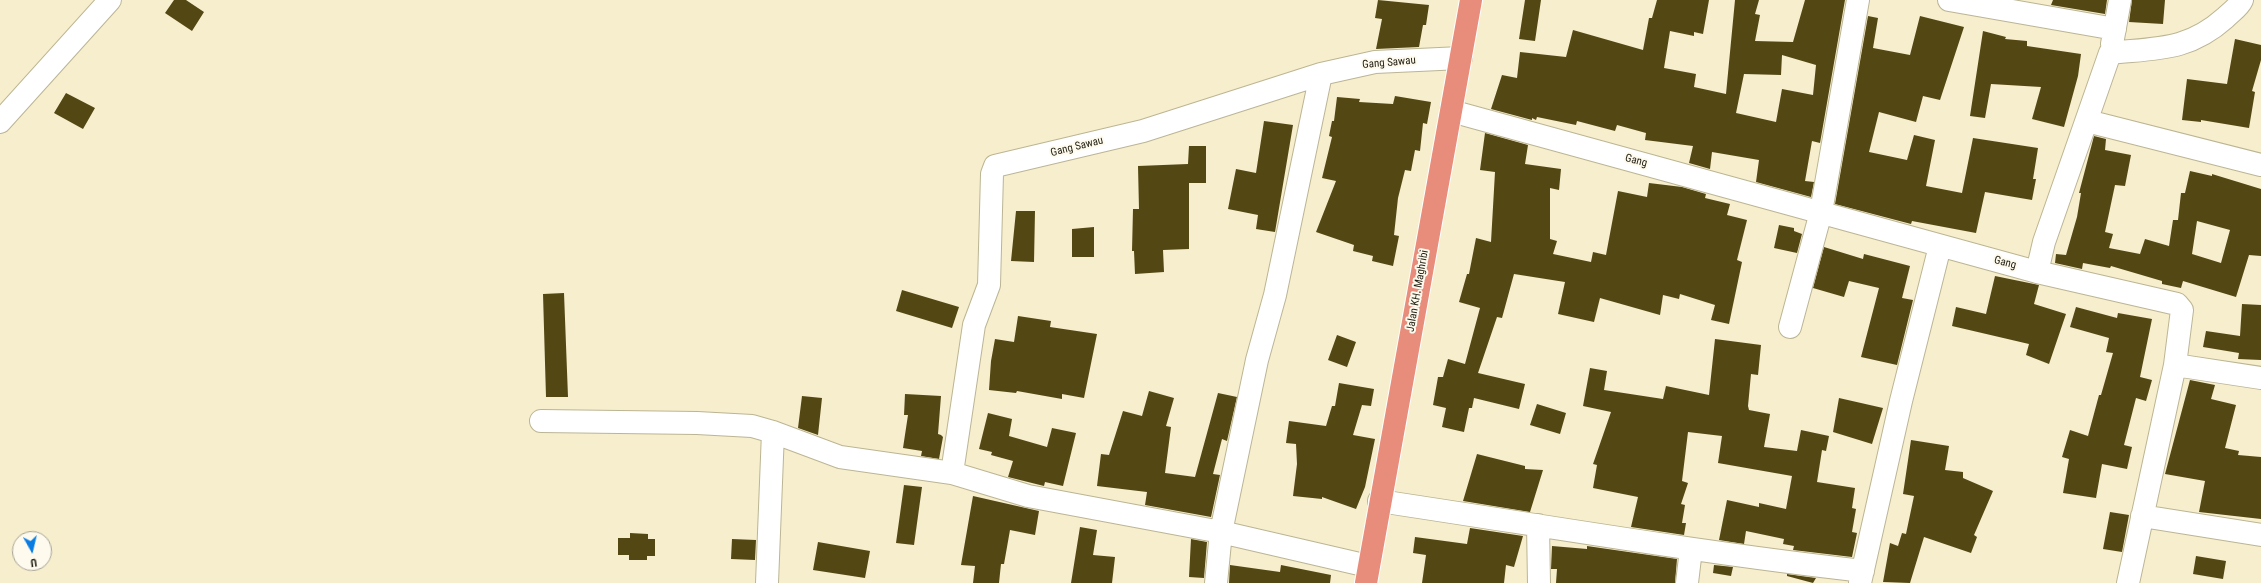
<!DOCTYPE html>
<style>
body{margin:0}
#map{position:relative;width:2261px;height:583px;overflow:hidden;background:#f6eecc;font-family:"Roboto Condensed",sans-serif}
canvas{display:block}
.north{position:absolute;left:12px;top:531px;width:40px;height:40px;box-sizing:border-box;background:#fefbee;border:1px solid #a5a296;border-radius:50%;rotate:172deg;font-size:11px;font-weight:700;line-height:16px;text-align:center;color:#201d11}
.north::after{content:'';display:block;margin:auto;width:14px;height:18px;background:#087ce3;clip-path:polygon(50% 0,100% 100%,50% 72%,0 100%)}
</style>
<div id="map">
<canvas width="2261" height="583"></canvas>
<div class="north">U</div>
</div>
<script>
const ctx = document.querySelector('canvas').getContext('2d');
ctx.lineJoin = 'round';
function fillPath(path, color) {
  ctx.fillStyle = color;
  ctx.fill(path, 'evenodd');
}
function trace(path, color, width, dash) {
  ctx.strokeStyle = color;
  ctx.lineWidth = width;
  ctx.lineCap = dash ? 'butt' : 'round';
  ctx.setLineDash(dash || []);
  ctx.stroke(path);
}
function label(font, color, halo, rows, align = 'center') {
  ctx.font = font + ' "Roboto Condensed",sans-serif';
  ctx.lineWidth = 4;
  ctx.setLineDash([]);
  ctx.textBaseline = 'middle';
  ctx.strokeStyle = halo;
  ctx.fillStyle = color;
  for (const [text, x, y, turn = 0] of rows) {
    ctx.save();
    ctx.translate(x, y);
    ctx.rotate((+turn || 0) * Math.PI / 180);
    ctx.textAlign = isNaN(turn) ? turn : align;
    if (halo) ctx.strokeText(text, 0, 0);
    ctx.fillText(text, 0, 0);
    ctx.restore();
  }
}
const building = new Path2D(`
 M 174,0 L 186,0 L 204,12 L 192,31 L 165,13 Z
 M 1378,0 L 1429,5 L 1426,25 L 1423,25 L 1419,47 L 1376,49 L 1382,19 L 1375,18 Z
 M 1525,0 L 1541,0 L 1535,41 L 1519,39 Z
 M 1657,0 L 1709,0 L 1703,34 L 1694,32 L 1694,36 L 1670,31 L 1664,68 L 1696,74 L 1694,87 L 1726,94 L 1735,0 L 1759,0 L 1755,14 L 1760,15 L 1755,41 L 1793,42 L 1805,0 L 1845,0 L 1820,143 L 1812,141 L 1805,181 L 1814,182 L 1811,197 L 1756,182 L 1759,160 L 1712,152 L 1710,169 L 1689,163 L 1693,146 L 1645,140 L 1646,133 L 1617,125 L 1615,131 L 1577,121 L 1576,125 L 1537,117 L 1536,120 L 1532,118 L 1532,120 L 1491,109 L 1502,75 L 1517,78 L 1520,52 L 1566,57 L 1573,30 L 1643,50 L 1649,18 L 1652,18 ZM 1782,55 L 1816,65 L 1813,95 L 1782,89 L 1776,122 L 1736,113 L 1744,74 L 1781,75 Z
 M 2053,0 L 2107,0 L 2105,14 L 2051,5 Z
 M 2132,0 L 2165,0 L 2163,24 L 2129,22 Z
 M 1868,16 L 1878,18 L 1873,48 L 1910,55 L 1920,16 L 1964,27 L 1940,100 L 1923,96 L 1916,122 L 1879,112 L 1869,152 L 1907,160 L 1914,135 L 1935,140 L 1926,186 L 1962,193 L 1973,138 L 2038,148 L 2033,179 L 2036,179 L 2032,200 L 1985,192 L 1976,233 L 1912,221 L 1911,224 L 1835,204 Z
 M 1983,31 L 2006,37 L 2005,39 L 2027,41 L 2027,46 L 2081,54 L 2078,76 L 2064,127 L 2032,119 L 2041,87 L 1991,84 L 1985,118 L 1970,116 Z
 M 2235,39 L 2261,45 L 2261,60 L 2252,91 L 2255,92 L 2249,128 L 2201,120 L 2201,122 L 2182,120 L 2187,79 L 2227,84 Z
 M 66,93 L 95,108 L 83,129 L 54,113 Z
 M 1395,96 L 1431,102 L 1427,124 L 1423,123 L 1420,151 L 1415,150 L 1411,171 L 1405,170 L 1398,198 L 1394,235 L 1399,236 L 1393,266 L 1372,261 L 1373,256 L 1353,251 L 1354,245 L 1316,232 L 1336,181 L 1322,178 L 1332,137 L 1329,136 L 1332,121 L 1334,121 L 1337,97 L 1360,99 L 1359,102 L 1393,104 Z
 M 1264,121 L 1293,125 L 1275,232 L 1256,229 L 1258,215 L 1228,209 L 1236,169 L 1256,173 Z
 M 1485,133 L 1528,145 L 1525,164 L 1561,169 L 1559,190 L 1550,188 L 1550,239 L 1557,241 L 1553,254 L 1591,262 L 1593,252 L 1606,255 L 1618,191 L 1647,197 L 1649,183 L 1682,187 L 1706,194 L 1705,198 L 1730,204 L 1727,215 L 1747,220 L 1737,260 L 1742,262 L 1729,324 L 1711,320 L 1715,305 L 1680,294 L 1679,299 L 1663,295 L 1660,315 L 1600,298 L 1594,322 L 1558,314 L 1565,282 L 1514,274 L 1502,318 L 1497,317 L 1478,373 L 1525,384 L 1519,409 L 1474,398 L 1472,408 L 1469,408 L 1464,432 L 1442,427 L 1446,408 L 1433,405 L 1438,377 L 1443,377 L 1448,359 L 1465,364 L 1480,308 L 1459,302 L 1467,274 L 1469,274 L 1476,238 L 1491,242 L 1495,172 L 1480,170 Z
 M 2094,136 L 2106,139 L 2105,150 L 2131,155 L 2125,186 L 2115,185 L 2105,232 L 2113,234 L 2109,248 L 2140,254 L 2145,239 L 2169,246 L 2173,220 L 2178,220 L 2181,193 L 2185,193 L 2190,171 L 2212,176 L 2212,174 L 2261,189 L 2261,256 L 2249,255 L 2236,297 L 2183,281 L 2181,288 L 2162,284 L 2162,281 L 2111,266 L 2110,268 L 2083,263 L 2082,269 L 2055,263 L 2056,254 L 2066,255 L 2077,217 L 2081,193 L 2079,193 ZM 2197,221 L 2230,230 L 2221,263 L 2192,254 Z
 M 1189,146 L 1206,146 L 1206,183 L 1189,183 L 1189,249 L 1163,250 L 1164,272 L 1135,274 L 1134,251 L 1132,251 L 1133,209 L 1139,209 L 1138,166 L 1188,164 Z
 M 1016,211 L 1035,211 L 1034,262 L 1011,261 Z
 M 1779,225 L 1794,228 L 1794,231 L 1802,234 L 1797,253 L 1774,248 Z
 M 1094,227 L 1094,257 L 1072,257 L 1072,229 Z
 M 1824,247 L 1863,259 L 1864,254 L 1910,266 L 1902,298 L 1913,300 L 1897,365 L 1861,357 L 1879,288 L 1849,281 L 1844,297 L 1813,288 Z
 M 1995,276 L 2039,285 L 2034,304 L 2066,314 L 2049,364 L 2026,355 L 2029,344 L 1952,326 L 1956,307 L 1986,314 Z
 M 902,290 L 959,307 L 952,328 L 896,311 Z
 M 564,293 L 568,397 L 546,397 L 543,294 Z
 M 2242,304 L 2261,305 L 2261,360 L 2238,359 L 2239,353 L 2203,347 L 2206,331 L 2240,336 Z
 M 2076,307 L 2117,318 L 2118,313 L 2152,319 L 2140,377 L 2152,380 L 2146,401 L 2136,398 L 2124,445 L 2132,447 L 2127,469 L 2102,464 L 2096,498 L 2063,493 L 2069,459 L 2062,457 L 2070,430 L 2088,436 L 2099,395 L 2101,395 L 2113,353 L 2106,352 L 2109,338 L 2070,327 Z
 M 1018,316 L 1051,321 L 1050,327 L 1097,334 L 1084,398 L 1062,394 L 1062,399 L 1017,391 L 1016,393 L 989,390 L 991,361 L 995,339 L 1014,342 Z
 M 1337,335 L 1356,342 L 1347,367 L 1328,360 Z
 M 1715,339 L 1761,345 L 1758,375 L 1751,374 L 1748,406 L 1749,410 L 1770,414 L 1764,447 L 1797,451 L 1801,430 L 1829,436 L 1826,451 L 1822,450 L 1817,482 L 1855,488 L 1852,508 L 1856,509 L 1852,532 L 1857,533 L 1852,557 L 1793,550 L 1794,546 L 1783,544 L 1784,539 L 1746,531 L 1744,544 L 1719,540 L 1727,500 L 1759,507 L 1759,503 L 1786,509 L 1792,476 L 1718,463 L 1722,436 L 1688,432 L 1682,481 L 1688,483 L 1681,504 L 1685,505 L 1682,523 L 1686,523 L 1684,535 L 1631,527 L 1638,497 L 1593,488 L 1597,465 L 1593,464 L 1611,412 L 1583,406 L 1590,368 L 1607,371 L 1604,390 L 1663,399 L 1666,386 L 1709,395 Z
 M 2190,380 L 2215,385 L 2211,399 L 2236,405 L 2225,448 L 2239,451 L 2238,455 L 2261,457 L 2261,519 L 2199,512 L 2205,481 L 2165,474 Z
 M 1339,383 L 1374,389 L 1371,406 L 1362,405 L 1353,435 L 1375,439 L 1365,487 L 1356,509 L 1322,497 L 1322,499 L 1293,496 L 1297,464 L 1296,444 L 1286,443 L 1289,421 L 1326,426 L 1332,406 L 1335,406 Z
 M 1149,391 L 1174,398 L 1166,426 L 1171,427 L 1165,473 L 1195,477 L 1218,393 L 1237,397 L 1227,441 L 1222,439 L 1213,474 L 1220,475 L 1211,517 L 1145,505 L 1147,492 L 1097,486 L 1101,454 L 1109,455 L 1123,411 L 1142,416 Z
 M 905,394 L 941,396 L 938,434 L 941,435 L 943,437 L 939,459 L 921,456 L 922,451 L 903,448 L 908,415 L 904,415 Z
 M 802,396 L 822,398 L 818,435 L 798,428 Z
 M 1839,398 L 1883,408 L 1872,444 L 1833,432 Z
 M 1537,404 L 1566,413 L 1560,434 L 1530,425 Z
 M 988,413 L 1012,419 L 1009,436 L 1047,447 L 1052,428 L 1076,433 L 1063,486 L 1045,482 L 1044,486 L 1008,477 L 1013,461 L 991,455 L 992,452 L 979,449 Z
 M 1911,440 L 1949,446 L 1945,470 L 1963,472 L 1963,478 L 1993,491 L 1974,535 L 1977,537 L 1971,553 L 1924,537 L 1910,583 L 1883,582 L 1890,543 L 1898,546 L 1902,533 L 1906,534 L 1914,496 L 1903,494 Z
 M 1477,454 L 1525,466 L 1525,469 L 1543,470 L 1530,512 L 1463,501 Z
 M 904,485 L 922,487 L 914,545 L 896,543 Z
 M 973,496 L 1039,511 L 1035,535 L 1010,530 L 1004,564 L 1001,564 L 999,583 L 973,583 L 975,566 L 961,565 Z
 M 2110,512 L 2129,515 L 2122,552 L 2103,549 Z
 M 1080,527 L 1097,530 L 1093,555 L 1115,557 L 1112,583 L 1071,583 Z
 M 1470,528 L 1523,536 L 1514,567 L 1506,565 L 1504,583 L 1422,583 L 1426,555 L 1413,553 L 1415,537 L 1467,544 Z
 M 630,533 L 648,534 L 648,539 L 655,539 L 655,556 L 647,556 L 647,560 L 629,560 L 629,555 L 618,555 L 618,538 L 630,538 Z
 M 732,539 L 756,540 L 755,560 L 731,559 Z
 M 1191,539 L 1207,542 L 1204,578 L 1189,577 Z
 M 818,542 L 870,551 L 865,578 L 813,570 Z
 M 1552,546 L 1587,549 L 1587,546 L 1677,559 L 1675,583 L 1556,583 L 1557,569 L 1551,569 Z
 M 2196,556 L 2226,561 L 2223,579 L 2193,574 Z
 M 1230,565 L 1280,572 L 1281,565 L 1331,575 L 1330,583 L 1229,583 Z
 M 1714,565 L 1733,567 L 1731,576 L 1713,573 Z
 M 1787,574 L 1801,576 L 1816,578 L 1813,583 L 1787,576 Z`);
const minor = new Path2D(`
 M 1949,0 L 2115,29
 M 2112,44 L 2120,0
 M 1451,111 L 2037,272 L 2044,242 L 2110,53 C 2157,48 2188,51 2225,18 C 2231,12 2239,7 2242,0
 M 2087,121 L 2261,165
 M 0,122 L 110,0
 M 2037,272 L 2177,304 L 2182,310 L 2175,365 L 2261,378
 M 1790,327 L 1821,212 L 1858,0
 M 541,421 L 697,423 L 752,426 L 773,432 L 840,457 L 952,473 L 1028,496 L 1221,532 L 1368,566
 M 952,473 L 974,325 L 989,285 L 992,174 L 995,166 L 1143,131 L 1321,74 L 1375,62 L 1461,58
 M 1379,501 C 1540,525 1701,553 1863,571
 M 2142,516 L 2261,535
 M 1538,525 L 1539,583
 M 767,583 L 773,432
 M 1216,583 L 1221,532 L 1257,360 L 1275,295 L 1321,74
 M 1687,583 L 1691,549
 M 1860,583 L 1901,401 L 1940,246
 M 2128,583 L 2175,365`);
const trunk = new Path2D(`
 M 1366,583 L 1471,0`);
const streetNames = [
 ["Gang Sawau",1389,63,-5],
 ["Gang Sawau",1077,147,-14],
 ["Gang",1636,161,15],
 ["Gang",2005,263,15],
 ["Jalan KH. Maghribi",1418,291,-80]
];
fillPath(building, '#534714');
trace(minor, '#bcb594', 24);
trace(trunk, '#fff', 24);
trace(minor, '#fff', 22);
trace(trunk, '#e88c7b', 22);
label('11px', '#201d11', '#fefbee', streetNames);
</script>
